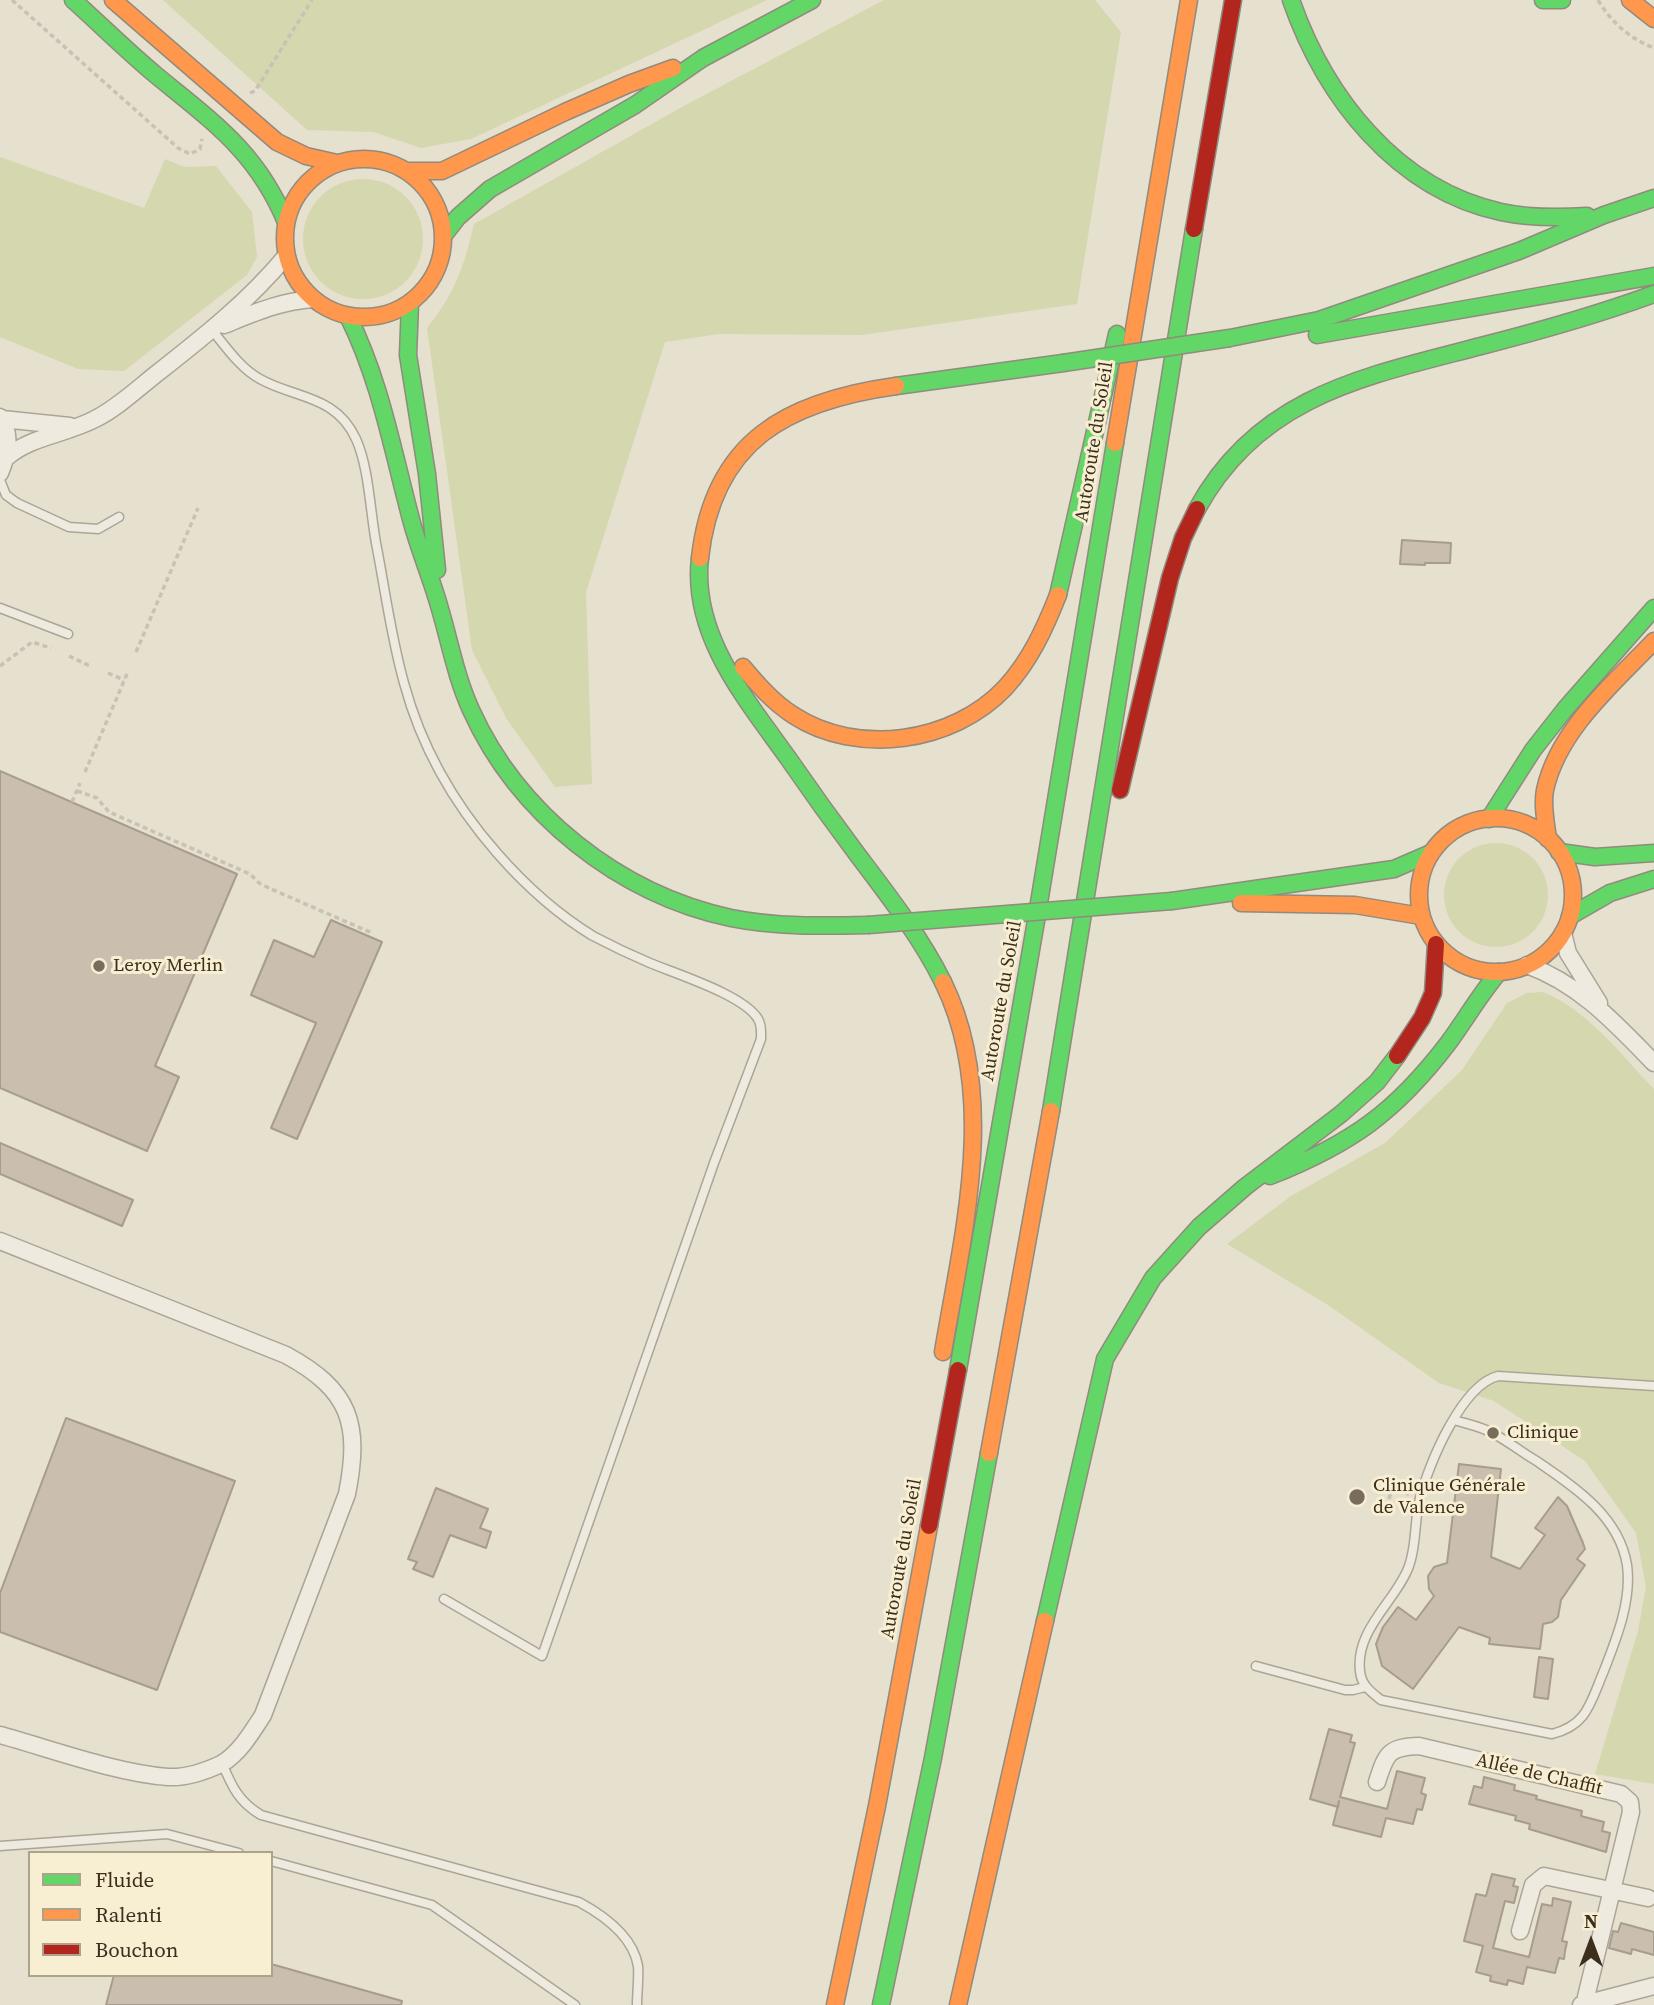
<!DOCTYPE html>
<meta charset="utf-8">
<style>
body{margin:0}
#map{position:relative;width:1654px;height:2005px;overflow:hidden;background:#e6e0ce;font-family:"Source Serif 4",serif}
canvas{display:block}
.legend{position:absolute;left:28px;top:1851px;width:245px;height:126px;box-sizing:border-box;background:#f8efd3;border:2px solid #ada28a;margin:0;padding:9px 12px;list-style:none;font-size:21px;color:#3c2e1d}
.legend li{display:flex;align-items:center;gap:14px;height:35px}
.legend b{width:35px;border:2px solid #ada28a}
.north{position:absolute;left:1556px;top:1907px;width:70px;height:70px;-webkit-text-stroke:5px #f8efd3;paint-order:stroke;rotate:0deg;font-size:19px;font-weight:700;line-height:28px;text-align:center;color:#3c2e1d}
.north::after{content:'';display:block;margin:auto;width:24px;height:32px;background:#3c2e1d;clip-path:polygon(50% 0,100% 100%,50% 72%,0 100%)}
</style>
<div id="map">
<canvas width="1654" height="2005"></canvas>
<ul class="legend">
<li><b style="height:9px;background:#63d668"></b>Fluide</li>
<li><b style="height:9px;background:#ff974d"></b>Ralenti</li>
<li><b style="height:9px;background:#b3261e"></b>Bouchon</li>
</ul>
<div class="north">N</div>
</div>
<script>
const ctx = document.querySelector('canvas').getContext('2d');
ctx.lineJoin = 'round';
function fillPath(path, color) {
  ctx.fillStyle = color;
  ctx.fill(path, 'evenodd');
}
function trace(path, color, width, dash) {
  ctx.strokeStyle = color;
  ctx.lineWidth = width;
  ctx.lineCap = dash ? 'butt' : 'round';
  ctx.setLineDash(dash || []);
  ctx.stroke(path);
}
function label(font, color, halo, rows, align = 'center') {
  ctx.font = font + ' "Source Serif 4",serif';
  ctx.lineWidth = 6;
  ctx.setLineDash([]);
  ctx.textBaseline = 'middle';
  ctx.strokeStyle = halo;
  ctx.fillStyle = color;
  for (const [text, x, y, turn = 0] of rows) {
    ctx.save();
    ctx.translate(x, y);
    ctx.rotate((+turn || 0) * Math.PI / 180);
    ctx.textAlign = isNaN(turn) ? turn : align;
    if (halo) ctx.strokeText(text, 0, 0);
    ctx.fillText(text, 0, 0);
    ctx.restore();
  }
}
const green = new Path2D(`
 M 163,0 L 767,0 L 471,139 L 421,148 L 373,132 L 307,130 Z
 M 884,0 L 1095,0 L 1121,32 L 1077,304 L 862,335 L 719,334 L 665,342 L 586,592 L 592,784 L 555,787 L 506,718 L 472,650 L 427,328 C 455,293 464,267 474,224 L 682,107 Z
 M 0,157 L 144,208 L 165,159 L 184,167 L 216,166 L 252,212 L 257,257 L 247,275 L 124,371 L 78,369 L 0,337 Z
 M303 239a60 60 0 1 1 120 0a60 60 0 1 1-120 0Z
 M1444 895a52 52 0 1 1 104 0a52 52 0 1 1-104 0Z
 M 1543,992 C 1588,1010 1621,1055 1654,1089 L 1654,1784 L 1595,1774 L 1638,1631 L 1646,1587 L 1636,1533 L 1585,1461 L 1494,1401 L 1439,1383 L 1328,1305 L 1227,1244 L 1291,1196 L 1385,1143 L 1462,1070 L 1507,1003 L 1527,993 Z`);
const building = new Path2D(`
 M 1402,540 L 1451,543 L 1450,563 L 1425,563 L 1425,565 L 1400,564 Z
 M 0,771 L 237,874 L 155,1066 L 179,1077 L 147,1151 L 0,1088 Z
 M 331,920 L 382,942 L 297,1139 L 271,1128 L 316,1023 L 251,995 L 274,940 L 314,957 Z
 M 0,1143 L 133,1200 L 122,1226 L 0,1174 Z
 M 66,1418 L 235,1481 L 157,1690 L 0,1632 L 0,1593 Z
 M 1459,1464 L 1501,1469 L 1491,1557 L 1520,1569 L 1545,1535 L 1535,1528 L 1558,1497 L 1567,1506 L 1583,1543 L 1585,1549 L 1577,1559 L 1585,1565 L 1561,1600 L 1558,1617 L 1552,1622 L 1543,1624 L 1540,1649 L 1489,1644 L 1490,1638 L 1459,1627 L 1413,1689 L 1382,1666 L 1376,1644 L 1383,1627 L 1398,1607 L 1416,1620 L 1434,1596 L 1429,1589 L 1428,1576 L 1434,1567 L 1447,1563 Z
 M 436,1488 L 488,1509 L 480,1528 L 491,1532 L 486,1548 L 450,1535 L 433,1577 L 413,1569 L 417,1562 L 408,1559 Z
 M 1539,1657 L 1553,1659 L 1548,1699 L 1534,1697 Z
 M 1329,1729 L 1352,1735 L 1350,1742 L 1355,1743 L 1340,1797 L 1387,1809 L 1397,1771 L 1425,1778 L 1421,1793 L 1426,1795 L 1422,1810 L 1417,1809 L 1413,1824 L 1386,1818 L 1381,1837 L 1333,1825 L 1339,1801 L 1338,1807 L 1310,1799 Z
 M 1484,1777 L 1515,1785 L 1514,1790 L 1537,1796 L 1536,1799 L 1582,1811 L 1581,1816 L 1604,1822 L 1602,1831 L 1610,1833 L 1606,1852 L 1529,1829 L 1530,1824 L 1515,1820 L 1516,1816 L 1469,1804 L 1474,1786 L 1482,1788 Z
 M 1492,1874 L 1515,1879 L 1513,1886 L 1518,1887 L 1514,1903 L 1505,1901 L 1493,1948 L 1529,1957 L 1542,1904 L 1552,1906 L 1553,1898 L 1571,1902 L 1562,1941 L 1567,1942 L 1565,1951 L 1564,1959 L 1559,1958 L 1555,1973 L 1527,1967 L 1523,1984 L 1508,1980 L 1507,1985 L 1490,1981 L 1491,1976 L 1476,1972 L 1483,1946 L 1464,1941 L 1476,1894 L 1486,1896 Z
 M 1621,1923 L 1654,1932 L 1654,1955 L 1632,1949 L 1631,1954 L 1609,1948 L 1613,1931 L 1618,1932 Z
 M 271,1964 L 402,2001 L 401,2005 L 106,2005 L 114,1975 L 271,1975 Z`);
const path = new Path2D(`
 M 12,0 L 178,148 L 190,154 L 200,149 L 202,139
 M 1598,0 C 1612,23 1629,38 1654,48
 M 250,93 L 255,91 L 312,0
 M 136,652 L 198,508
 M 69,656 L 90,666
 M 0,666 L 32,642 L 51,648
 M 108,673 L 124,680
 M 85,772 L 127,674
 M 77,791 L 97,798 L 109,812 L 250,874 L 259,883 L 271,889 L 372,933
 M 72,802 L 80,783
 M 1389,1499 L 1392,1489 L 1409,1494`);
const lane = new Path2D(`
 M 212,330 C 226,347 240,368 260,379 C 296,399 336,395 356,439 C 369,468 370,510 376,543 C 385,589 391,637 404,683 C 421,746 454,804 497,853 C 525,885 557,914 593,936 C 612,946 631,955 650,963 C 676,974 744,995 758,1019 C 762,1025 761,1032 761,1039 L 714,1163 L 542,1656 L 444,1599
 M 0,480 L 6,495 L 17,503 L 69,527 L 98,529 L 119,517
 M 0,608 L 68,634
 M 1454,1420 C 1467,1424 1483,1427 1494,1434 C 1508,1441 1521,1452 1535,1460 C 1573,1486 1619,1515 1627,1565 C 1632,1601 1616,1640 1603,1673 C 1590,1704 1587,1725 1552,1734 L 1381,1700 C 1371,1692 1361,1685 1360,1671 C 1355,1629 1397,1600 1409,1566 C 1417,1544 1414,1520 1420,1498 C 1429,1463 1462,1385 1498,1376 L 1654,1386
 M 1256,1666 L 1345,1690 L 1353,1690 L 1365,1687
 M 222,1763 C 232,1787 239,1802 261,1815 L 579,1902 C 603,1915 633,1936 638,1966 C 639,1978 637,1993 637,2005
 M 0,1846 L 167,1834 L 239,1853
 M 271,1861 L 432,1905 L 575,2005`);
const street = new Path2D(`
 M 224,325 C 254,313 281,301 313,299
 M 0,417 C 12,435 8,454 0,473
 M 2,419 L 70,426
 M 7,457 C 32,436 67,434 95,419 C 117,408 136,390 155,375 C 202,338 248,302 286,256
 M 1563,933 L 1568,953 L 1599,1003
 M 1527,965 C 1580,984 1616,1024 1654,1063
 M 0,1241 L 286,1355 C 350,1390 361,1423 347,1494 L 263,1715 C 252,1732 239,1754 221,1764 C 206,1771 185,1778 168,1777 C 116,1773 51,1749 0,1735
 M 1377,1782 C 1386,1754 1388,1747 1419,1746 L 1621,1794 L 1630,1802 L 1631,1812 L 1586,1997 L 1587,2004
 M 1520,1931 L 1533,1885 L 1544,1876 L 1648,1898
 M 1581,2005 L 1654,1986`);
const fast = new Path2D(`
 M 73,0 C 101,25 128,52 157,76 C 213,122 257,152 286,222
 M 1291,0 C 1325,97 1396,189 1501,212 C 1529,218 1558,218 1587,216
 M 1543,0 L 1562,0
 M 444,235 L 458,217 L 490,189 L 635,105 L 703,58 L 812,0
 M 410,303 L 408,355 L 427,474 L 437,570
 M 348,316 C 381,382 393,453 412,523 C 420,552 432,580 440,609 C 450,643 456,677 471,710 C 518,814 619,894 731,918 C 775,927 823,926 868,925
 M 1317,335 L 1654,276
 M 1230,338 L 1319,320 L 1519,251 L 1604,215 L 1654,198
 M 896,386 L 1063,363
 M 1197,509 C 1259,395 1367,376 1481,346 C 1540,331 1597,315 1654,294
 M 700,558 C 691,635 746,699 788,758 C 810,790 833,822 857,854 C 888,895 920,936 943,982
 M 1058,595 L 1117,334
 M 1489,819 L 1533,750 L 1566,708 L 1654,608
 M 1559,852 L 1595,857 L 1654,853
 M 1172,901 L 1394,869 L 1431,853
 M 1570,916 L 1610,893 L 1654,879
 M 1051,1111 L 1194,229
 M 1270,1176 C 1351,1144 1396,1112 1449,1042 C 1466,1019 1480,994 1499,972
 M 958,1370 L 1036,921 L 1115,443
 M 1045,1621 L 1105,1359 L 1153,1278 L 1199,1227 L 1245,1187 L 1341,1114 L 1377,1082 L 1397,1056
 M 881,2005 L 933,1758 L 989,1453`);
const slow = new Path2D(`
 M 113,0 L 277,142 L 306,156 L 337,163
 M 1630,0 L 1654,19
 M285 238a79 79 0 1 1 158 0a79 79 0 1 1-158 0Z
 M 407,171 L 442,171 L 565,112 L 629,84 L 673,68
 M 1115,443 L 1189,0
 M 700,558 C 713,440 788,401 896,386
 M 743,667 C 758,685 773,702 793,715 C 857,757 953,743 1005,688 C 1030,661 1045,628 1058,595
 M1419 895a77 77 0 1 1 154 0a77 77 0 1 1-154 0Z
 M 1548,839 C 1546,823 1542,806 1545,790 C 1558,730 1614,683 1654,641
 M 1241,903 L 1355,905 L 1421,916
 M 943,982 C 999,1096 963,1233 943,1352
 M 989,1453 L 1051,1111
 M 835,2005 L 877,1806 L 929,1526
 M 958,2005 L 1045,1621`);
const jam = new Path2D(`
 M 1194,229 L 1233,0
 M 1120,790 L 1170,578 L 1183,538 L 1197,509
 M 1397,1056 L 1422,1018 L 1433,993 L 1436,944
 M 929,1526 L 958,1370`);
const fastBridge = new Path2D(`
 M 1063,363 L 1230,338
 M 868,925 L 1172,901`);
const markers = [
 [99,966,7,"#786c5b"],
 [1493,1433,7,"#786c5b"],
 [1357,1497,9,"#786c5b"]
];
const streetNames = [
 ["Autoroute du Soleil",1095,442,-81],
 ["Autoroute du Soleil",1002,1001,-80],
 ["Autoroute du Soleil",902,1559,-80],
 ["Allée de Chaffit",1539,1775,13]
];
const poiNames = [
 ["Leroy Merlin",113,966],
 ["Clinique",1507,1433],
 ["Clinique Générale",1373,1486],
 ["de Valence",1373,1508]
];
fillPath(green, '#d5d7af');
fillPath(building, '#cabeae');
trace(building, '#a79c8d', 2);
trace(lane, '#aca596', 11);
trace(street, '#aca596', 19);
trace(fast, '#918a7e', 19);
trace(slow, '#918a7e', 19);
trace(jam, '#918a7e', 19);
trace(path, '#c7c1b6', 3.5, [5, 3.5]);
trace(lane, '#eeeae0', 8);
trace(street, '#eeeae0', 16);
trace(fast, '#63d668', 16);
trace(slow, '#ff974d', 16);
trace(jam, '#b3261e', 16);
trace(fastBridge, '#918a7e', 19, []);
trace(fastBridge, '#63d668', 16);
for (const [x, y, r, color] of markers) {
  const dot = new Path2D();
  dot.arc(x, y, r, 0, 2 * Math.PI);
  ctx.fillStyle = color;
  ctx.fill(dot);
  trace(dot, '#f8efd3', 2.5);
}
label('19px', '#3c2e1d', '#f8efd3', streetNames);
label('19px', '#3c2e1d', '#f8efd3', poiNames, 'left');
</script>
